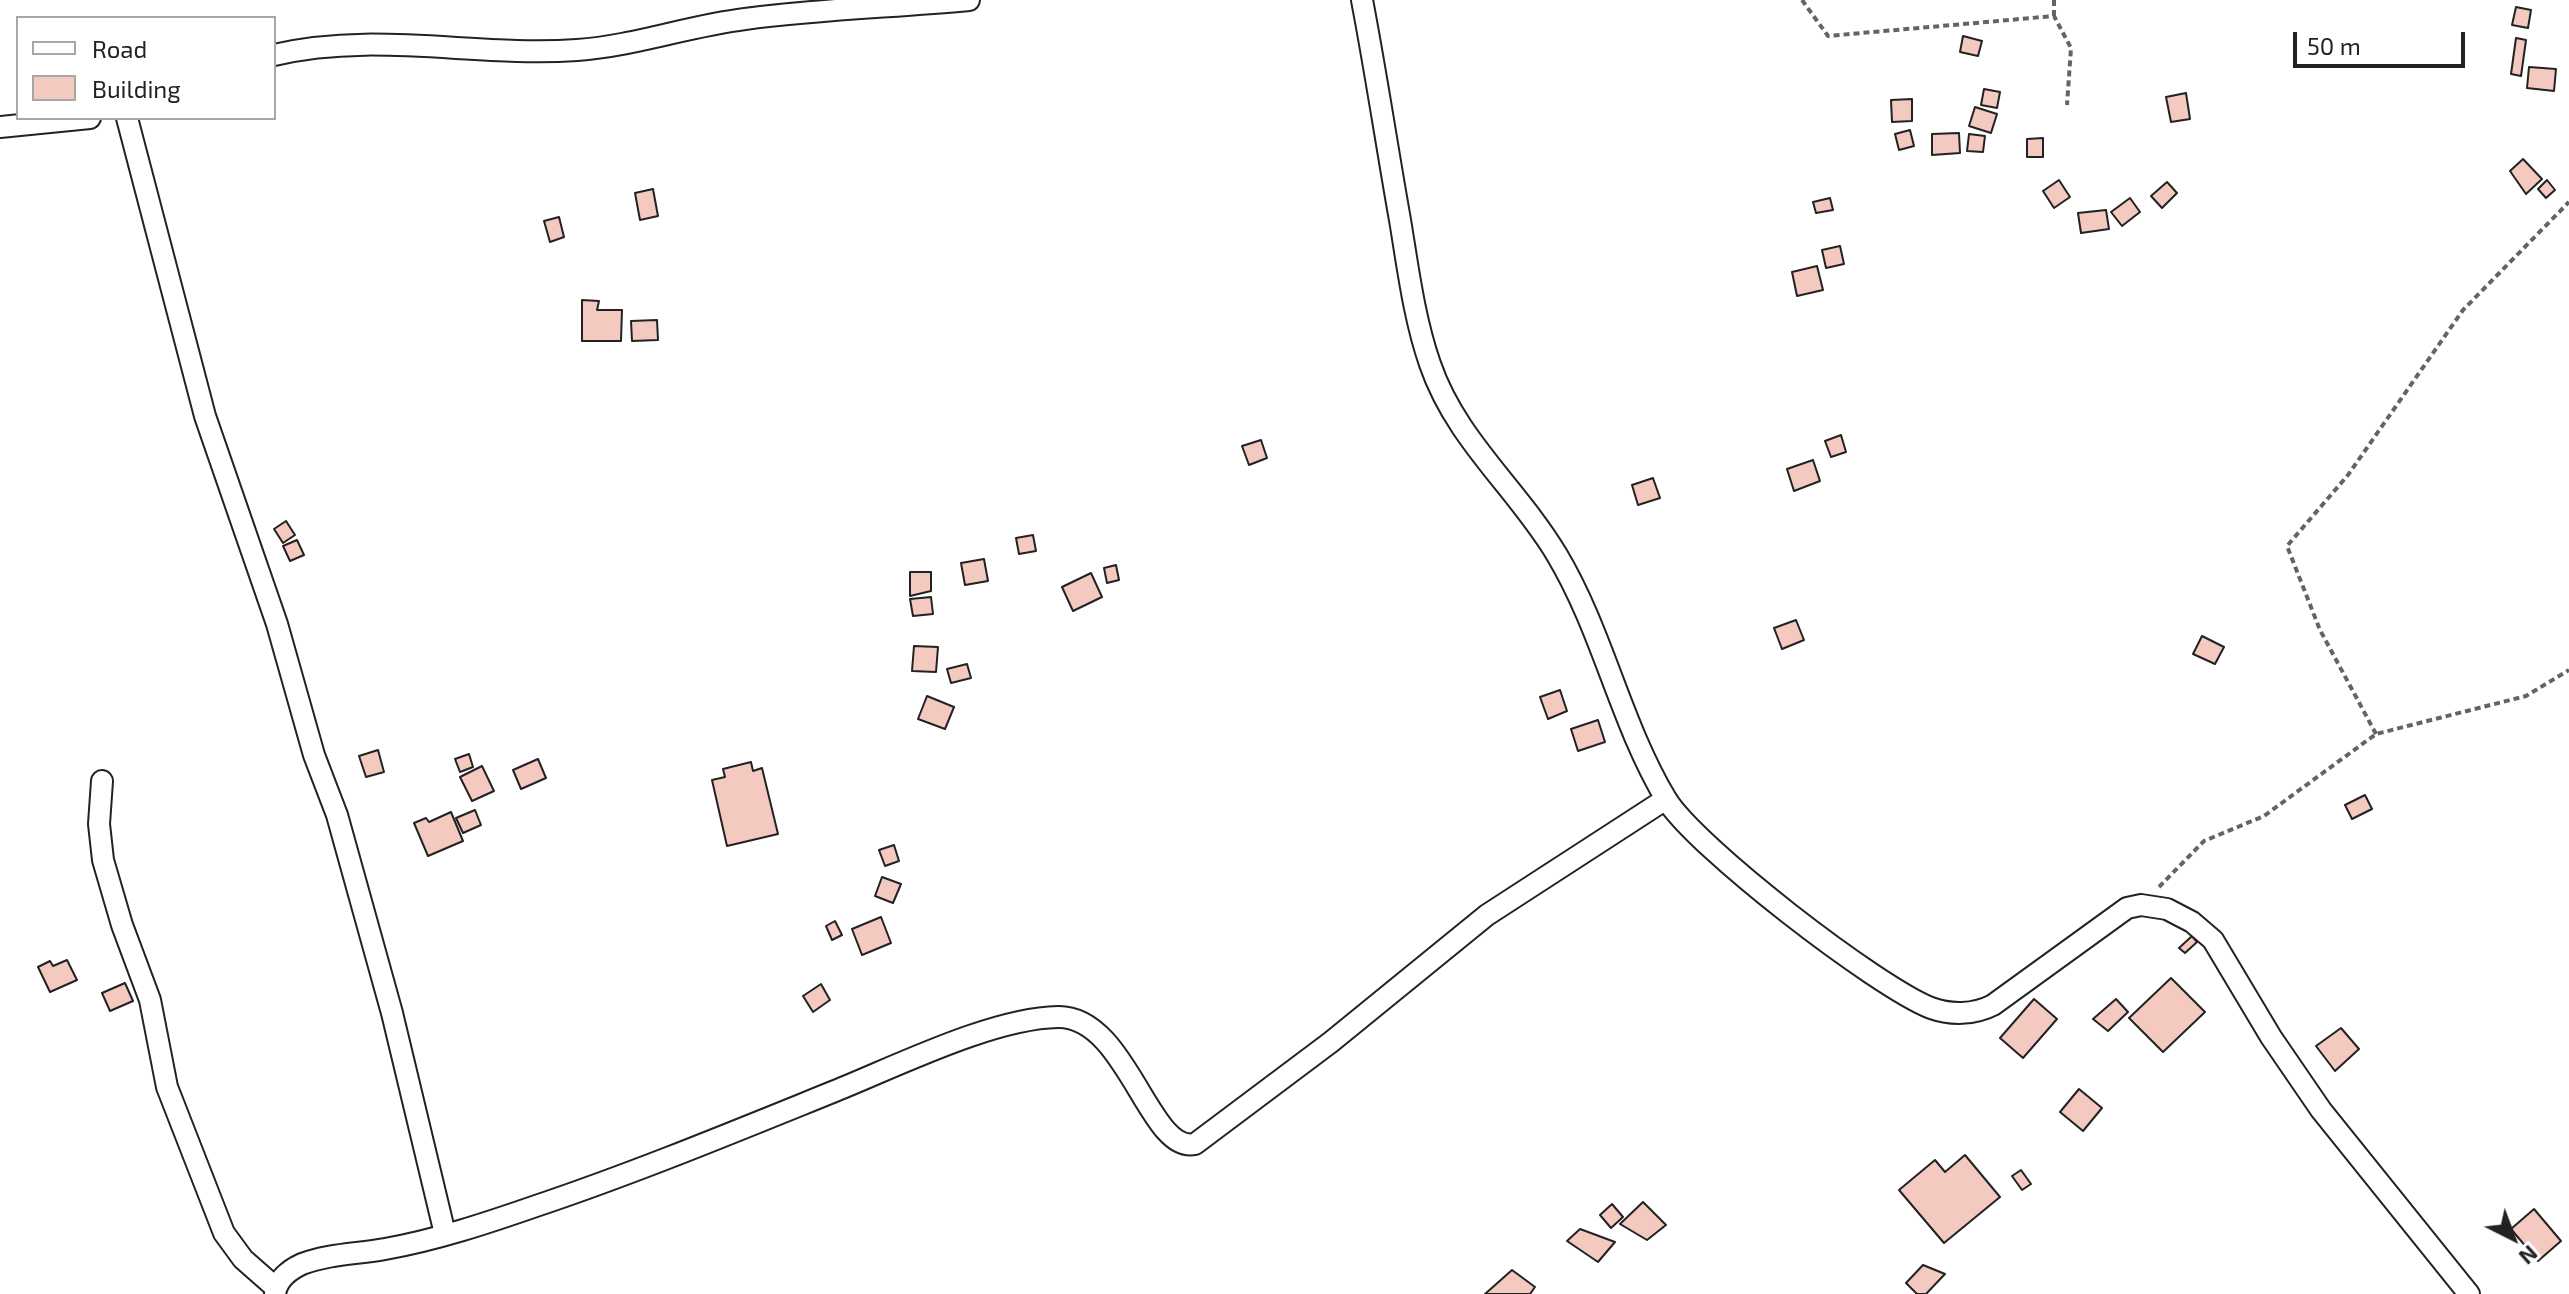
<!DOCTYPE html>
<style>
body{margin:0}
#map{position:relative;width:2569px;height:1294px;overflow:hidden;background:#fff;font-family:"Exo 2",sans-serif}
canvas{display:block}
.legend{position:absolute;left:16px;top:16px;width:260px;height:104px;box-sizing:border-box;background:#fff;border:2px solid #a7a7a7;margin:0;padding:10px 14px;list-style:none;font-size:24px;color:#222}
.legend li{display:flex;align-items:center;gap:16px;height:40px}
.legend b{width:40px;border:2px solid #a7a7a7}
.north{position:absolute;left:2473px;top:1198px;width:80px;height:80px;-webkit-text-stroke:6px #fff;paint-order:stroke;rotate:138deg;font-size:22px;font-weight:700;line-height:32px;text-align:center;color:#222}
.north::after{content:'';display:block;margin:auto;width:28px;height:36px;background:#222;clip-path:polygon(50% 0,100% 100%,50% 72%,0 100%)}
.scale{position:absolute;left:2293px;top:32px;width:172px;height:36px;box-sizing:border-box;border:4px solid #222;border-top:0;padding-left:10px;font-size:24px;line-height:28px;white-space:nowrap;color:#222;-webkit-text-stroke:6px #fff;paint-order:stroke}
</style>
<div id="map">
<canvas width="2569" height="1294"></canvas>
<ul class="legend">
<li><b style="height:10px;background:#fff"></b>Road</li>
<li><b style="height:22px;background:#f3c9c0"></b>Building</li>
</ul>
<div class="north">N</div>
<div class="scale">50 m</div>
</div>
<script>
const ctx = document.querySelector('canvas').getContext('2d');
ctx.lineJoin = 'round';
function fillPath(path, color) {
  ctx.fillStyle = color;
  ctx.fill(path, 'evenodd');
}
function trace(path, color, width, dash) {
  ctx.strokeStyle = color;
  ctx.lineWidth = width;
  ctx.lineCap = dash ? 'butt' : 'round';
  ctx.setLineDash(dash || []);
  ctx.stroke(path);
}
const building = new Path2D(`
 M 2516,7 L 2531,10 L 2528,28 L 2512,25 Z
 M 1963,36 L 1982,41 L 1978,56 L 1960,52 Z
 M 2516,38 L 2526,40 L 2521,76 L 2511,74 Z
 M 2529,67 L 2556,69 L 2554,91 L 2527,88 Z
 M 1984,89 L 2000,92 L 1997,108 L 1981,105 Z
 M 2186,93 L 2190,119 L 2171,122 L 2166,97 Z
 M 1912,99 L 1912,121 L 1892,122 L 1891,100 Z
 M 1975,107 L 1997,114 L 1991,133 L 1969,126 Z
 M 1910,130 L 1914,146 L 1899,150 L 1895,134 Z
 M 1959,133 L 1960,153 L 1932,155 L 1932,134 Z
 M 1969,134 L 1985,136 L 1983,152 L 1967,151 Z
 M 2043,138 L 2043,157 L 2027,157 L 2027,139 Z
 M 2523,159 L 2542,179 L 2526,194 L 2510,171 Z
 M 2059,180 L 2070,197 L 2054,208 L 2043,191 Z
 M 2547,180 L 2555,190 L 2546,198 L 2538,189 Z
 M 2167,182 L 2177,193 L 2162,208 L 2151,196 Z
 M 653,189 L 658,216 L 640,220 L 635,193 Z
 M 1830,198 L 1833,210 L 1816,213 L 1813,202 Z
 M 2130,198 L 2140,212 L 2122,226 L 2111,212 Z
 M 2106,210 L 2109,229 L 2081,233 L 2078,213 Z
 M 559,217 L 564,237 L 550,242 L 544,221 Z
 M 1840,246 L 1844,264 L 1826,268 L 1822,250 Z
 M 1817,266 L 1823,290 L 1797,296 L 1792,272 Z
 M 582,300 L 599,301 L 597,310 L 622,310 L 621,341 L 582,341 Z
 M 657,320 L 658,340 L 632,341 L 631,321 Z
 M 1841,435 L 1846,452 L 1831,457 L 1825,441 Z
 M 1261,440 L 1267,458 L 1249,465 L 1242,446 Z
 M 1813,460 L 1820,481 L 1794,491 L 1787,469 Z
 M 1653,478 L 1660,498 L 1638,505 L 1632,485 Z
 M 286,521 L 295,535 L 283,543 L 274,529 Z
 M 1033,535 L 1036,551 L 1019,554 L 1016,538 Z
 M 297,540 L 304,555 L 290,561 L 283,546 Z
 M 984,559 L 988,581 L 965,585 L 961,563 Z
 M 1116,565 L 1119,580 L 1107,583 L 1104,568 Z
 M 910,572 L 931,572 L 931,591 L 910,596 Z
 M 1091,573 L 1102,597 L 1073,611 L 1062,587 Z
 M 931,597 L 933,614 L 913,616 L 910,599 Z
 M 1796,620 L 1804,640 L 1782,649 L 1774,628 Z
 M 2202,636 L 2224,647 L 2215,664 L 2193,654 Z
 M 914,646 L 938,647 L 936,672 L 912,671 Z
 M 967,664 L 971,678 L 951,683 L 947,669 Z
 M 1560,690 L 1567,711 L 1548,719 L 1540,697 Z
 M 927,696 L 954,707 L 945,729 L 918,719 Z
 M 1598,720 L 1605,742 L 1578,751 L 1571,729 Z
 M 378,750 L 384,772 L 366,777 L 359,756 Z
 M 469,754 L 473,767 L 460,772 L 455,759 Z
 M 538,759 L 546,778 L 521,789 L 513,770 Z
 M 751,762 L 753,771 L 762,768 L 778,834 L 727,846 L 712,780 L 725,777 L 723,769 Z
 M 482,766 L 494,791 L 472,801 L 460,777 Z
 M 2365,795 L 2372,809 L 2352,819 L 2345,805 Z
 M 475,810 L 481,825 L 463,833 L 456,818 Z
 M 451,812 L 463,841 L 428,856 L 414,823 L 426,818 L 429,822 Z
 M 894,845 L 899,861 L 885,866 L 879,850 Z
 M 882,877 L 901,884 L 893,903 L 875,896 Z
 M 881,917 L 891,943 L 862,955 L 852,929 Z
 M 835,921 L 842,935 L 832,940 L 826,926 Z
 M 2192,936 L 2197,942 L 2185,953 L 2179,948 Z
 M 67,960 L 77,980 L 50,992 L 38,967 L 50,961 L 53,966 Z
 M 2171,978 L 2205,1012 L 2163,1052 L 2129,1018 Z
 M 125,983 L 133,1001 L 110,1011 L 102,993 Z
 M 821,984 L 830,1000 L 813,1012 L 803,996 Z
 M 2034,999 L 2057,1019 L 2023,1058 L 2000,1038 Z
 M 2116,999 L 2128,1012 L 2108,1031 L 2093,1019 Z
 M 2341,1028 L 2359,1049 L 2335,1071 L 2316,1046 Z
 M 2079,1089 L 2102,1108 L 2083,1131 L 2060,1112 Z
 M 1965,1155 L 2000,1197 L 1944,1243 L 1899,1190 L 1935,1160 L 1945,1172 Z
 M 2021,1170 L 2031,1184 L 2022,1190 L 2012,1176 Z
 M 1643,1202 L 1666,1225 L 1647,1240 L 1620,1224 Z
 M 1612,1204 L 1623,1217 L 1611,1228 L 1600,1215 Z
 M 2534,1209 L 2561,1241 L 2538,1261 L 2511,1229 Z
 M 1580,1229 L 1615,1242 L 1598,1262 L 1567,1241 Z
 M 1923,1265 L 1945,1274 L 1926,1294 L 1917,1294 L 1906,1283 Z
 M 1512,1270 L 1535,1287 L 1530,1294 L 1485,1294 Z`);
const path = new Path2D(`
 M 1802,0 L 1828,36 L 2054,16 L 2071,48 L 2067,105
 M 2054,16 L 2054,0
 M 2376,734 L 2320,630 L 2287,546 L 2348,475 L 2463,310 L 2569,202
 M 2159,887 L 2204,841 L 2264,816 L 2376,734 L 2526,696 L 2569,670`);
const minor = new Path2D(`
 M 1362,0 C 1376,73 1387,147 1400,220 C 1408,268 1414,318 1430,364 C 1456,440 1517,488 1557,555 C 1603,632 1620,722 1666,799 C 1695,847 1877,987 1931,1008 C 1950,1015 1974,1015 1993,1005 L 2127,908 L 2141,905 L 2167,909 L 2192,922 L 2213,940 L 2271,1037 L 2321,1110 L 2469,1294
 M 274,55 C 374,31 476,57 577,50 C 634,46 688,26 745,19 C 819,9 894,7 969,0
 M 127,118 L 205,416 L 277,624 L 314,755 L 337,815 L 392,1013 L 445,1234
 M 0,127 L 90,118
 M 102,781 L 99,824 L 103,860 L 122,925 L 150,1000 L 167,1087 L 224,1233 L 243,1259 L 276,1288
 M 275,1294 C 277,1280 289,1270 302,1264 C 328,1254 358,1254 385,1249 C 436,1240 487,1223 536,1206 C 637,1172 736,1131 835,1091 C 897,1066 993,1018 1058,1017 C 1127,1016 1149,1154 1195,1144 L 1331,1042 L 1487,915 L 1666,799`);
fillPath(building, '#f3c9c0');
trace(building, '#222', 2);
trace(minor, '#222', 24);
trace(path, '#646464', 4, [6, 4]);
trace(minor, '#fff', 20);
</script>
